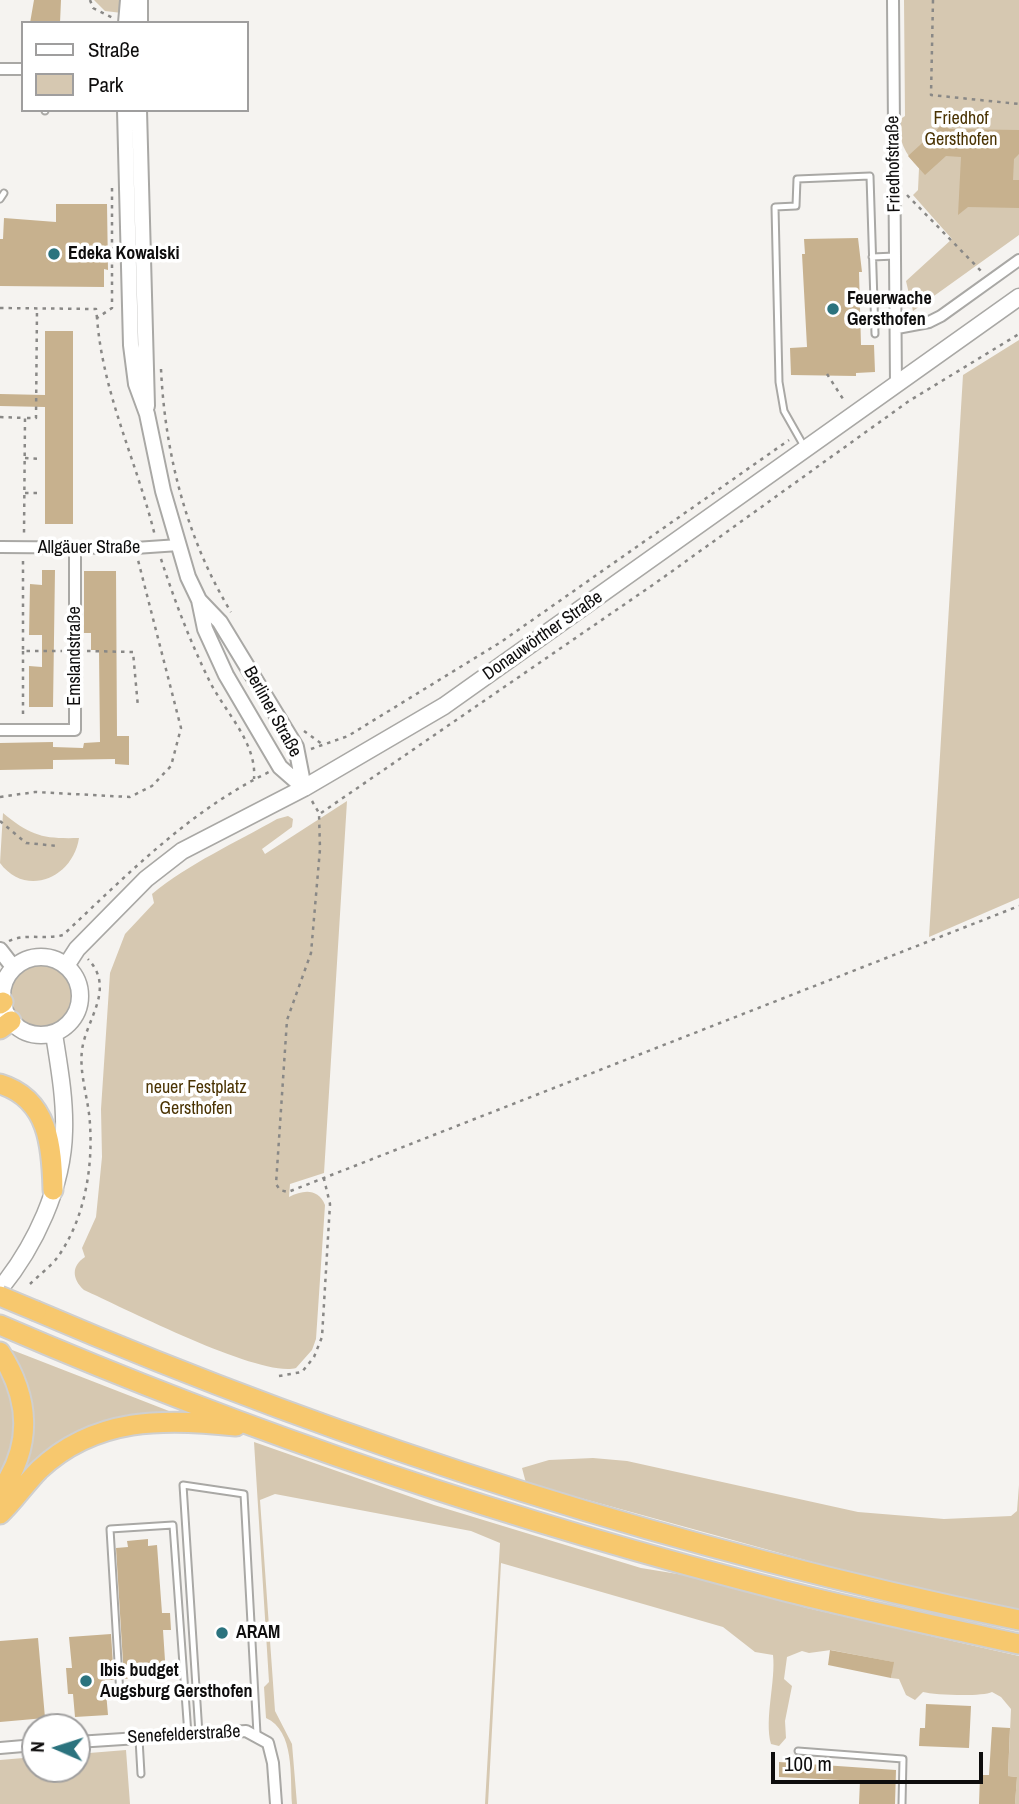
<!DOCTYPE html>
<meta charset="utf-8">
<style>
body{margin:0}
#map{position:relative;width:1019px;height:1804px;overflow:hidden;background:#f5f3f0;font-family:"Archivo Narrow",sans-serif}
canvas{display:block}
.legend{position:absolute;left:21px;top:21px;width:228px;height:91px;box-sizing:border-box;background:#fff;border:2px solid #9f9e9e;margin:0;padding:9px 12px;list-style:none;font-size:21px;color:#0e0d0d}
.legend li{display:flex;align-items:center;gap:14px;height:35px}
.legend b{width:35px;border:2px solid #9f9e9e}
.north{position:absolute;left:21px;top:1713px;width:70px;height:70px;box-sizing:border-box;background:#fff;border:2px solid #9f9e9e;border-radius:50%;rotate:273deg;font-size:19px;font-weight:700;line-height:28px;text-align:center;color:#0e0d0d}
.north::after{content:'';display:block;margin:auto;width:24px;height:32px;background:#2b737e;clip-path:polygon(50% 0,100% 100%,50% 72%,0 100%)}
.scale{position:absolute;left:771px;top:1752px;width:212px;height:32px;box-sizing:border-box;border:4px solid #0e0d0d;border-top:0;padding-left:9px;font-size:21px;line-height:24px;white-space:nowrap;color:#0e0d0d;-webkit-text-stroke:5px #fff;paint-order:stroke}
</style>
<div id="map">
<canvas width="1019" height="1804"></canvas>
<ul class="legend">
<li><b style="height:9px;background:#fff"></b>Straße</li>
<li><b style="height:19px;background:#d6c8b1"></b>Park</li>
</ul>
<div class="north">N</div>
<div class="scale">100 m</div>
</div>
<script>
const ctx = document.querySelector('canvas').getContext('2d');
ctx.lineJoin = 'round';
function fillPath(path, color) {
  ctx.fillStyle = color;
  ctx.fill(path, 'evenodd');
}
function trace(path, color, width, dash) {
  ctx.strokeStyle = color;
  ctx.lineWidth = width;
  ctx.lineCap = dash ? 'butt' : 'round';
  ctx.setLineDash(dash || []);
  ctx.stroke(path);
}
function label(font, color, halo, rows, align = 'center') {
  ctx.font = font + ' "Archivo Narrow",sans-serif';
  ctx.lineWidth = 7;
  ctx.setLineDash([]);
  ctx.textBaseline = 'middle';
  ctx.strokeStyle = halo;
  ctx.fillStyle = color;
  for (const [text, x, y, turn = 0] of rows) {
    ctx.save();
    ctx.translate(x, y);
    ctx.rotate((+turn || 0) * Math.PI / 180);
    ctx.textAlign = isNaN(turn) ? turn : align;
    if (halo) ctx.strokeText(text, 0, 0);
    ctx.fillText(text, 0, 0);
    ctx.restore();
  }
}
const green = new Path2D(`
 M 94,0 L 122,0 L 122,13 L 105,11 Z
 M 904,0 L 1019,0 L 1019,235 L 913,311 L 906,281 L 952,239 L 913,195 L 918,190 L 919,168 C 905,154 898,140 899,120 L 905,116 Z
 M 1019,340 L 1019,898 L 929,937 L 963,375 Z
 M 347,801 L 324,1173 L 290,1184 L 289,1197 C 303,1190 318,1188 325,1205 L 316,1339 L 312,1350 L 296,1368 C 260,1378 124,1308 84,1290 C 72,1279 71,1266 85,1257 L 82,1248 L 96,1217 L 102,1157 L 101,1109 L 110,973 L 125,934 L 154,903 L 152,894 C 190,863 235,843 277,819 L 288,816 L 293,819 L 292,827 L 262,849 L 265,854 Z
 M 3,813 C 31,836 43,839 79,838 C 73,878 26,898 0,863 Z
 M9 996a32 32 0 1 1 64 0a32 32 0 1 1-64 0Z
 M 7,1348 L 169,1411 L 101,1423 L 7,1494 C 34,1431 46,1410 7,1348 Z
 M 0,1367 C 22,1418 19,1428 0,1479 Z
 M 254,1442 L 434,1505 L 641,1568 L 696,1577 L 807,1608 L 1019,1656 L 1019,1804 L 1015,1804 L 1017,1777 L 1008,1776 L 1011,1709 L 1001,1697 L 992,1692 C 982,1697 934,1695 923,1692 L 915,1700 L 906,1695 L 899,1679 L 891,1678 L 893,1662 L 831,1650 L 809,1653 L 802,1651 L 787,1657 L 784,1679 L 792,1686 L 785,1721 L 786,1738 L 779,1746 L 771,1744 C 764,1719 776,1681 773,1655 L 755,1652 L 723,1627 L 501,1563 L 488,1804 L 485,1804 L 500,1543 L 471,1531 L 275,1494 L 260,1500 L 275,1711 L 292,1744 L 297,1804 L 292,1804 C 290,1777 295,1731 266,1718 L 264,1687 L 269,1682 Z
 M 593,1458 L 627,1461 L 858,1512 L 944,1519 L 1011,1516 L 1017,1511 L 1019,1485 L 1019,1610 L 874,1579 L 526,1483 L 522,1468 L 549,1460 Z
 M 126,1750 L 130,1804 L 0,1804 L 0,1760 L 35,1757 L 35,1769 L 77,1769 L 77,1754 Z`);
const building = new Path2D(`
 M 34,0 L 61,0 L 60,23 L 30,23 Z
 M 944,123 L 949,129 L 1019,130 L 1019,154 L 1014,159 L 1013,180 L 1019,180 L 1019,208 L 968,207 L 958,215 L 961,157 L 946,156 L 925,175 L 908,156 Z
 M 56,204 L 107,204 L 108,270 L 104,269 L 104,287 L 0,286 L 0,239 L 3,239 L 4,218 L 56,222 Z
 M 858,238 L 862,272 L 859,272 L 861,345 L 874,345 L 875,372 L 856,373 L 856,376 L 791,375 L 790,348 L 807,347 L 802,254 L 805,254 L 804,239 Z
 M 45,331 L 73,331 L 73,524 L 45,524 L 45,407 L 0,406 L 0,394 L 45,395 Z
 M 42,570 L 55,570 L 53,707 L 29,707 L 29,666 L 42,667 L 42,635 L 29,635 L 30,584 L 42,585 Z
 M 84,571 L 116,571 L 117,736 L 129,736 L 129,765 L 115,764 L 115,759 L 53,760 L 53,769 L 0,770 L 0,743 L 53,742 L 53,747 L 83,748 L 84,743 L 100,742 L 99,650 L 91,650 L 91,633 L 84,633 Z
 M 148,1539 L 148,1546 L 157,1545 L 162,1613 L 170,1613 L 171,1630 L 163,1630 L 166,1676 L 124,1679 L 116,1548 L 128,1547 L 127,1541 Z
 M 111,1634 L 114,1680 L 105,1680 L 108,1715 L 75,1717 L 73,1694 L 68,1694 L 66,1668 L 72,1668 L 69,1637 Z
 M 38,1638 L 45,1718 L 0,1722 L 0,1641 Z
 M 830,1650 L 894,1662 L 891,1678 L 828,1665 Z
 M 926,1704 L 971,1706 L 969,1748 L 919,1746 L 920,1728 L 925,1728 Z
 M 992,1727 L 1010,1728 L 1008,1776 L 1017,1777 L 1015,1804 L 979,1804 L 980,1775 L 989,1775 Z
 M 779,1762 L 896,1770 L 895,1804 L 859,1804 L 860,1781 L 779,1777 Z`);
const path = new Path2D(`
 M 90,0 L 93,8 L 113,18
 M 933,0 L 931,95 L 1019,104
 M 112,188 L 112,308 L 97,318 C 103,395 137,462 155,536
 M 907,195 L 983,273
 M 0,308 L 96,309 L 97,318
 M 161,369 C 165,454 187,540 231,612
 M 827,374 L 845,402
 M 0,417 L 25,418 L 24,534
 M 27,418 L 36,418 L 37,308
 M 25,458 L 40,459
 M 25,493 L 40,493
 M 161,559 C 175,602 191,644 211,684 C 227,714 257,744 254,779
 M 23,561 L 23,651 L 62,651
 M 23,651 L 23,718
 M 87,651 L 133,652 L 138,707
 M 304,731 L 322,744
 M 311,749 L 348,736 L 501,642 L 789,440
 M 0,797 L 35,792 L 130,797 L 152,786 L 171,766 L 181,728 L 138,560
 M 312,801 L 319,813 L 320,849 L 311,953 L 287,1020 L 276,1184 L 280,1190 L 288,1192 L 1019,906
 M 321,813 L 657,582 L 909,401 L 1019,334
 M 0,821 L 26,843 L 58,846
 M 9,941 C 25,933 46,940 63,935 C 127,875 189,811 269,772
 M 30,1284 C 38,1276 50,1267 57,1258 C 84,1221 93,1169 90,1125 C 89,1100 79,1075 82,1050 C 86,1019 116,989 88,959
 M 279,1376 L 302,1372 L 314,1357 L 322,1337 L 330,1204 L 324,1179`);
const service = new Path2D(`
 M 45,110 L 45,111
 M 0,199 L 4,193
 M 872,257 L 895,256
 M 805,448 L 784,411 L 779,382 L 775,207 L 796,206 L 797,179 L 870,176 L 875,334
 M 120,1695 L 110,1529 L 173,1525 L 188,1735
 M 56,1726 L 56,1727
 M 199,1734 L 183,1485 L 244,1494 L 257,1734
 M 139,1739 L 141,1774
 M 798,1751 L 903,1759 L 902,1804`);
const minor = new Path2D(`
 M 893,0 L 896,386
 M 0,69 L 23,69
 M 897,328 L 929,322 L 941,316 L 1019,260
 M 0,547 L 135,548 L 179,545
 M 0,730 L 75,730 L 75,548
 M 77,1742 L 246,1731 L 268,1743 L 273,1763 L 276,1804
 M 0,1748 L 35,1745`);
const tertiary = new Path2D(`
 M 140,0 L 140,23
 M 126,23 L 128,0
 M 125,110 L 131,345 L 136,384 L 147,414 L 163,491 L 188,577 L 199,600 L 205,629 L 226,675 L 280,767 L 304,788
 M 139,110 L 147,406
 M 199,600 L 220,622 L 296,747 L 304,788
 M 0,950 L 14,968`);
const secondary = new Path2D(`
 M2 996a39 39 0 1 1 78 0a39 39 0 1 1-78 0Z
 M 66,966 L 77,949 L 146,879 L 182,851 L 304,788 L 444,706 L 1019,297
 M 0,1289 C 35,1246 63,1187 64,1131 C 65,1098 59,1066 54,1034`);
const trunk = new Path2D(`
 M 0,1004 L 3,1002
 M 0,1029 L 11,1021
 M 0,1084 C 49,1099 52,1147 53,1190
 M 36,1311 C 353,1447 681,1551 1019,1620
 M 0,1325 C 254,1435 521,1524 789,1592 C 865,1611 942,1627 1019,1644
 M 0,1352 C 30,1398 33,1446 0,1492
 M 0,1514 C 14,1501 25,1484 39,1470 C 95,1417 165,1418 236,1426`);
const trunkBridge = new Path2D(`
 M 0,1296 L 36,1311`);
const markers = [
 [54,254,7,"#2b737e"],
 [833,309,7,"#2b737e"],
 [222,1633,7,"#2b737e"],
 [86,1681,7,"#2b737e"]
];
const parkNames = [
 ["Friedhof",961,119],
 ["Gersthofen",961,140],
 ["neuer Festplatz",196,1088],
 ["Gersthofen",196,1109]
];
const streetNames = [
 ["Friedhofstraße",894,164,-91],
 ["Allgäuer Straße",89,548],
 ["Donauwörther Straße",543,636,-35],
 ["Emslandstraße",75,656,-90],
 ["Berliner Straße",272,712,61],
 ["Senefelderstraße",184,1735,-3]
];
const poiNames = [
 ["Edeka Kowalski",68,254],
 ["Feuerwache",847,299],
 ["Gersthofen",847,320],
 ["ARAM",236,1633],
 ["Ibis budget",100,1671],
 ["Augsburg Gersthofen",100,1692]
];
fillPath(green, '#d6c8b1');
fillPath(building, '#c7b18e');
trace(service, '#a9a8a5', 9);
trace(minor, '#a9a8a5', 14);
trace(tertiary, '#a9a8a5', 18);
trace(secondary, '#a9a8a5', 19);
trace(trunk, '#cfcfcf', 23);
trace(path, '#898886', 2.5, [3.5, 5]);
trace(service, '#fff', 5);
trace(minor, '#fff', 10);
trace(tertiary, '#fff', 14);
trace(secondary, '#fff', 16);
trace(trunk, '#f7c86e', 19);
trace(trunkBridge, '#cfcfcf', 23, []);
trace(trunkBridge, '#f7c86e', 19);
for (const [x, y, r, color] of markers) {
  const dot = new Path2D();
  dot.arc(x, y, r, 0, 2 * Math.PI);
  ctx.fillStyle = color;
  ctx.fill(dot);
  trace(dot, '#fff', 2.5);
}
label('18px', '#4a3303', '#fff', parkNames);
label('18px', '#0e0d0d', '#fff', streetNames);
label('bold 18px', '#0e0d0d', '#fff', poiNames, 'left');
</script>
